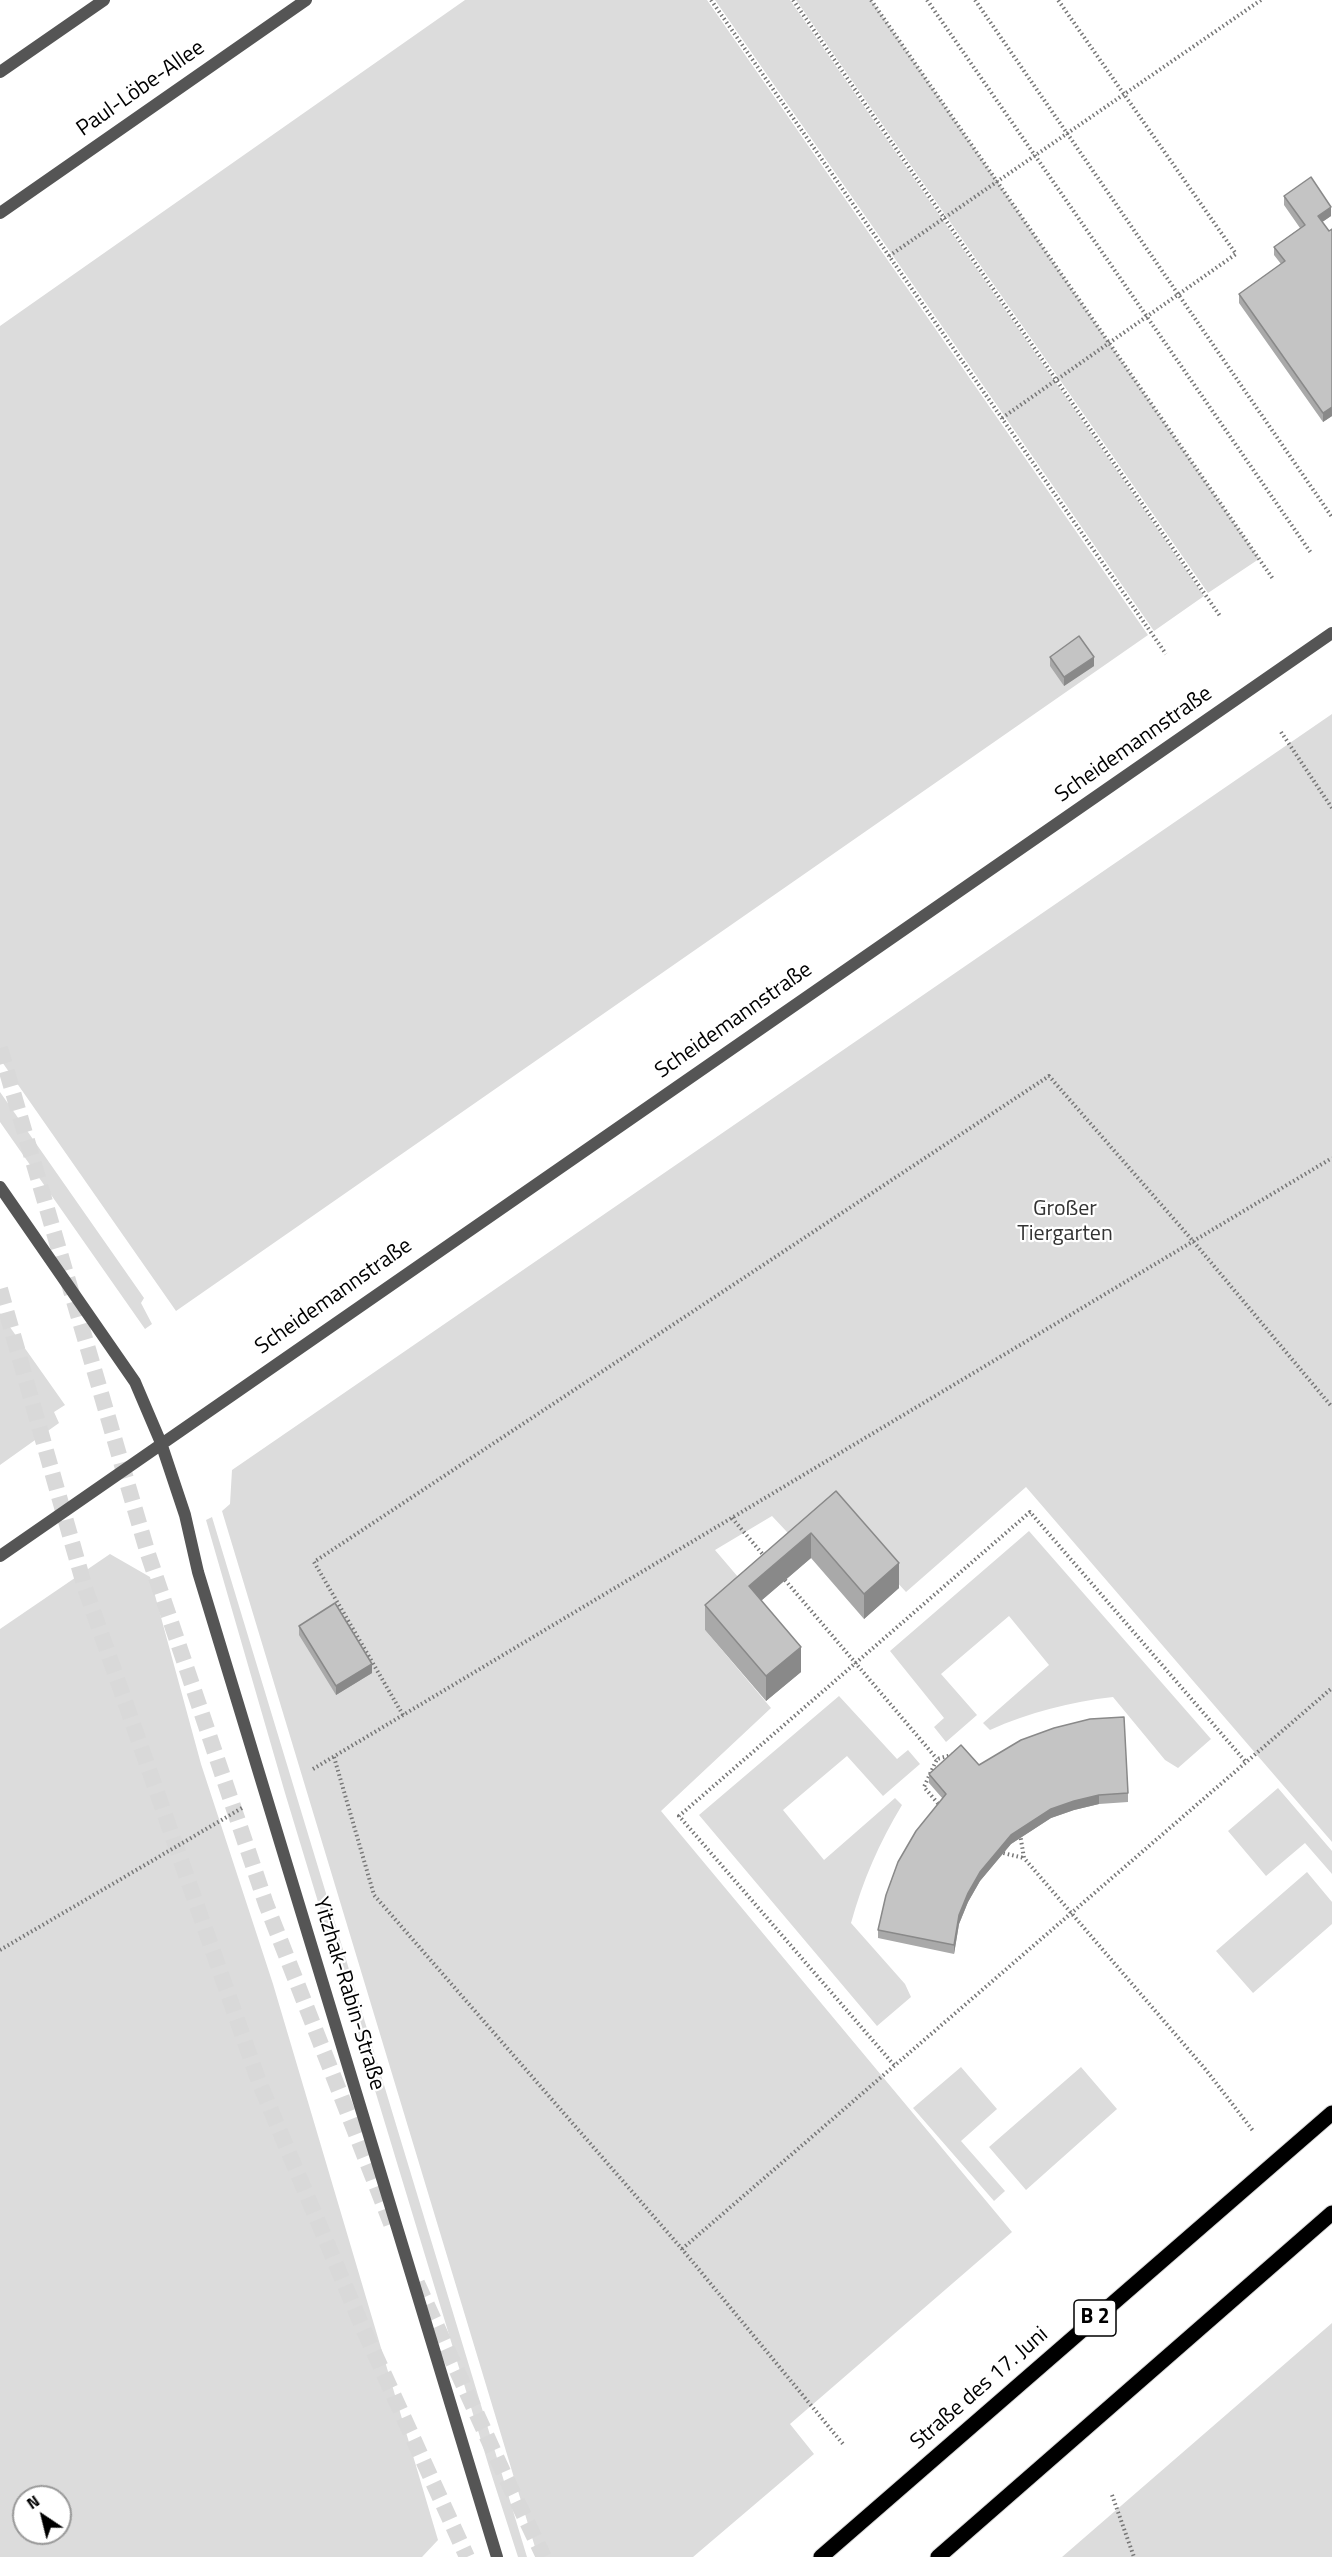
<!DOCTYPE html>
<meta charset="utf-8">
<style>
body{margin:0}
#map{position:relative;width:1332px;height:2557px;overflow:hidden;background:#fff;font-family:"Titillium Web",sans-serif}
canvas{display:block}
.north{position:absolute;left:12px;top:2485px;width:60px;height:60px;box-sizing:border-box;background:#fff;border:2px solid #999;border-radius:50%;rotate:325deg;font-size:16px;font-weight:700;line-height:24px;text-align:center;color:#000}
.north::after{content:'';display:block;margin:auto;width:21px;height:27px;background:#000;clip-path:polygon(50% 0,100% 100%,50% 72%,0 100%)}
</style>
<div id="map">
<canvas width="1332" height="2557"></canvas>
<div class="north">N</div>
</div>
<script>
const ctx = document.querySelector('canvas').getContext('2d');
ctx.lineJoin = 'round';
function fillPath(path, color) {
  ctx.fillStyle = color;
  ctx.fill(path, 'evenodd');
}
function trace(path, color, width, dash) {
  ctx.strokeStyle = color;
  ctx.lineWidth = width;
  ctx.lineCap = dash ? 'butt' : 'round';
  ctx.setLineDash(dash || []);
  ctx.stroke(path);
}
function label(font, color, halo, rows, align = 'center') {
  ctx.font = font + ' "Titillium Web",sans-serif';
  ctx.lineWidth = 4.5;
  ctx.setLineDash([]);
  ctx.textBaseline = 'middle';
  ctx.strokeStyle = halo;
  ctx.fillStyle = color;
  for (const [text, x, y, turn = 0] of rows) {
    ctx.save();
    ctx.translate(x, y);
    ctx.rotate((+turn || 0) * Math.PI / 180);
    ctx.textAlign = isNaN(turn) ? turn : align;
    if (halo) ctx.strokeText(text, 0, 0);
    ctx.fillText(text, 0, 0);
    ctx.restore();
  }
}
const green = new Path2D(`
 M 465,0 L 707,0 L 1148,635 L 176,1311 L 0,1059 L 0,326 Z
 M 715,0 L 790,0 L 1204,596 L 1154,631 Z
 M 796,0 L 871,0 L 1259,559 L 1208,593 Z
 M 1332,714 L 1332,1842 L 1026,1487 L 906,1592 L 836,1516 L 801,1547 L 772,1516 L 715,1550 L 750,1591 L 705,1630 L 771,1708 L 661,1811 L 1012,2232 L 790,2424 L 814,2454 L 693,2557 L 538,2557 L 222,1511 L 230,1504 L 232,1470 Z
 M 0,1092 L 144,1298 L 141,1303 L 152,1324 L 145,1329 L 0,1122 Z
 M 0,1313 L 65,1405 L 54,1412 L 59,1423 L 0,1465 Z
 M 212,1517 L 527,2557 L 518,2557 L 490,2470 L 285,1793 L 206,1520 Z
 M 1029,1531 L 1211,1739 L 1178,1768 L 1165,1760 L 1113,1697 C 1070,1702 1030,1712 990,1730 L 983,1723 L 1049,1665 L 1009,1616 L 941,1674 L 977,1715 L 946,1742 L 934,1727 L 944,1718 L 890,1651 Z
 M 110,1554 L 150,1577 L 201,1764 L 273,1984 L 438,2540 L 422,2557 L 0,2557 L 0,1629 ZM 24,2497 L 60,2497 L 60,2533 L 24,2533 Z
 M 839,1696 L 897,1759 L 908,1750 L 920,1764 L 883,1796 L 847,1756 L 783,1810 L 824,1860 L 895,1798 L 902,1805 C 879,1843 863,1880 851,1923 L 905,1984 L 911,1997 L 877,2026 L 699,1815 Z
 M 1278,1788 L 1332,1851 L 1332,1874 L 1305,1843 L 1266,1876 L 1228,1831 Z
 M 1307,1872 L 1332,1902 L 1332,1924 L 1253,1993 L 1216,1951 Z
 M 961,2067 L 997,2109 L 961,2141 L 1005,2191 L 994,2201 L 913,2108 Z
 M 1081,2067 L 1117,2109 L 1026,2190 L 989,2147 Z
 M 1332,2323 L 1332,2557 L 1062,2557 Z`);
const trunkTunnel = new Path2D(`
 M 0,1048 L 148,1554 L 266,1904 L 392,2226
 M 0,1289 L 85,1588 L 259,2082 L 362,2326 L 467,2557
 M 417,2283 L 504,2474 L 544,2557`);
const path = new Path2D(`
 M 711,0 L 1166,654
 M 793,0 L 1220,616
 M 871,0 L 1273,579
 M 927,0 L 1311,553
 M 975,0 L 1332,517
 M 889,256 L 1261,0
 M 1002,418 L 1236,254 L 1058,0
 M 1281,732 L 1332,808
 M 732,1518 L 765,1557
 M 785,1580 L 937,1759
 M 403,1715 L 314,1562 L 1049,1076 L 1193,1241 L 1332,1407
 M 334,1757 L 374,1895 L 682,2249 L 843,2444
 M 313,1769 L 1332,1158
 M 941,1807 L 924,1787 L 937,1759 L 955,1754
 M 1020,1834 L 1024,1858 L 1206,2070 L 1254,2132
 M 999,1852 L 1024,1858
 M 0,1950 L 242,1808
 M 894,2065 L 679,1816 L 1030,1512 L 1245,1761
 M 682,2249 L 1332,1688
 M 1112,2495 L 1134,2557`);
const minor = new Path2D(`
 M 0,72 L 104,0
 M 0,213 L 306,0`);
const tertiary = new Path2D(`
 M 0,1187 L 135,1382 L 161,1443 L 185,1515 L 198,1572 L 497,2557
 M 0,1556 L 1332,633`);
const primary = new Path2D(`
 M 821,2557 L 1332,2113
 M 938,2557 L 1332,2213`);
const wall = new Path2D(`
 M 1284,196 L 1331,216 L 1322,222 L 1329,231 L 1332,229 L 1332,416 L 1323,422 L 1239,303 L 1239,294 L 1281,264 L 1274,255 L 1274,247 L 1300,228 L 1284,205 Z
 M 1050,657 L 1094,666 L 1064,686 L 1050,666 Z
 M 836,1491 L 899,1588 L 864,1619 L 811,1558 L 761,1601 L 801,1672 L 766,1701 L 705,1630 L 705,1605 Z
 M 299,1626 L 372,1673 L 336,1695 L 299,1635 Z
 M 979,1765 L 1128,1793 L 1128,1802 L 1099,1804 L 1074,1810 L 1051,1818 L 1011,1844 L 980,1881 L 968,1902 L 959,1924 L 954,1954 L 878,1938 L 878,1930 L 943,1799 L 929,1783 L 929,1774 Z`);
const shadedWall = new Path2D(`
 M 1331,207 L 1331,216 L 1318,225 L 1318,216 Z
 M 1332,407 L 1332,416 L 1323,422 L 1323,413 Z
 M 1094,657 L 1094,666 L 1064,686 L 1064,677 Z
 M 811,1533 L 811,1558 L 749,1611 L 749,1586 Z
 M 899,1563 L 899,1588 L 864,1619 L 864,1594 Z
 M 801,1647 L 801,1672 L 766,1701 L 766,1676 Z
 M 372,1664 L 372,1673 L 336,1695 L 336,1686 Z
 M 1099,1795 L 1099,1804 L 1074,1810 L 1051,1818 L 1011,1844 L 980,1881 L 968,1902 L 959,1924 L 954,1954 L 954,1945 L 959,1915 L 968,1893 L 980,1872 L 1011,1835 L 1051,1809 L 1074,1801 Z`);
const building = new Path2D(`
 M 1311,177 L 1331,207 L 1318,216 L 1329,231 L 1332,229 L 1332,407 L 1323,413 L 1239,294 L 1285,261 L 1274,247 L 1305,225 L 1284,196 Z
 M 1079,636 L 1094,657 L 1064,677 L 1050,657 Z
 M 836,1491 L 899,1563 L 864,1594 L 811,1533 L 749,1586 L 801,1647 L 766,1676 L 705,1605 Z
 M 335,1603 L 372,1664 L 336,1686 L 299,1626 Z
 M 1124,1717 L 1128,1793 L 1099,1795 L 1074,1801 L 1051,1809 L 1011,1835 L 980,1872 L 968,1893 L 959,1915 L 954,1945 L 878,1930 L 886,1895 L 898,1862 L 916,1831 L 946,1794 L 929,1774 L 961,1745 L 979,1765 L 1021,1740 L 1054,1728 L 1090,1719 Z`);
const shields = [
 [1095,2318,42]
];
const shieldNames = [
 ["B 2",1095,2318]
];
const streetNames = [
 ["Paul-Löbe-Allee",141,89,-35],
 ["Scheidemannstraße",1134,745,-35],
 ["Scheidemannstraße",734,1021,-35],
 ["Scheidemannstraße",334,1297,-35],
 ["Yitzhak-Rabin-Straße",348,1994,73],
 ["Straße des 17. Juni",980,2389,-41]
];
const parkNames = [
 ["Großer",1065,1210],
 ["Tiergarten",1065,1235]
];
fillPath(green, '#dcdcdc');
trace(trunkTunnel, '#d9d9d9', 16, [16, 8]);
trace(primary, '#dbdbdb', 17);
trace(path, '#777', 4, [1.5, 3]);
trace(minor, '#555', 12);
trace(tertiary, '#555', 12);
trace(primary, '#000', 15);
fillPath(wall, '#a9a9a9');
fillPath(shadedWall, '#898989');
fillPath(building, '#c4c4c4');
trace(building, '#898989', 1.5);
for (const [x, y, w] of shields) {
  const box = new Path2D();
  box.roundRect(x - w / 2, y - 18, w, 36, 4.5);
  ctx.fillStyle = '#fff';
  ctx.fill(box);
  trace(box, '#000', 1.5);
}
label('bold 21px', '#000', null, shieldNames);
label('22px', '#000', '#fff', streetNames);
label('22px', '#333', '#fff', parkNames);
</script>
